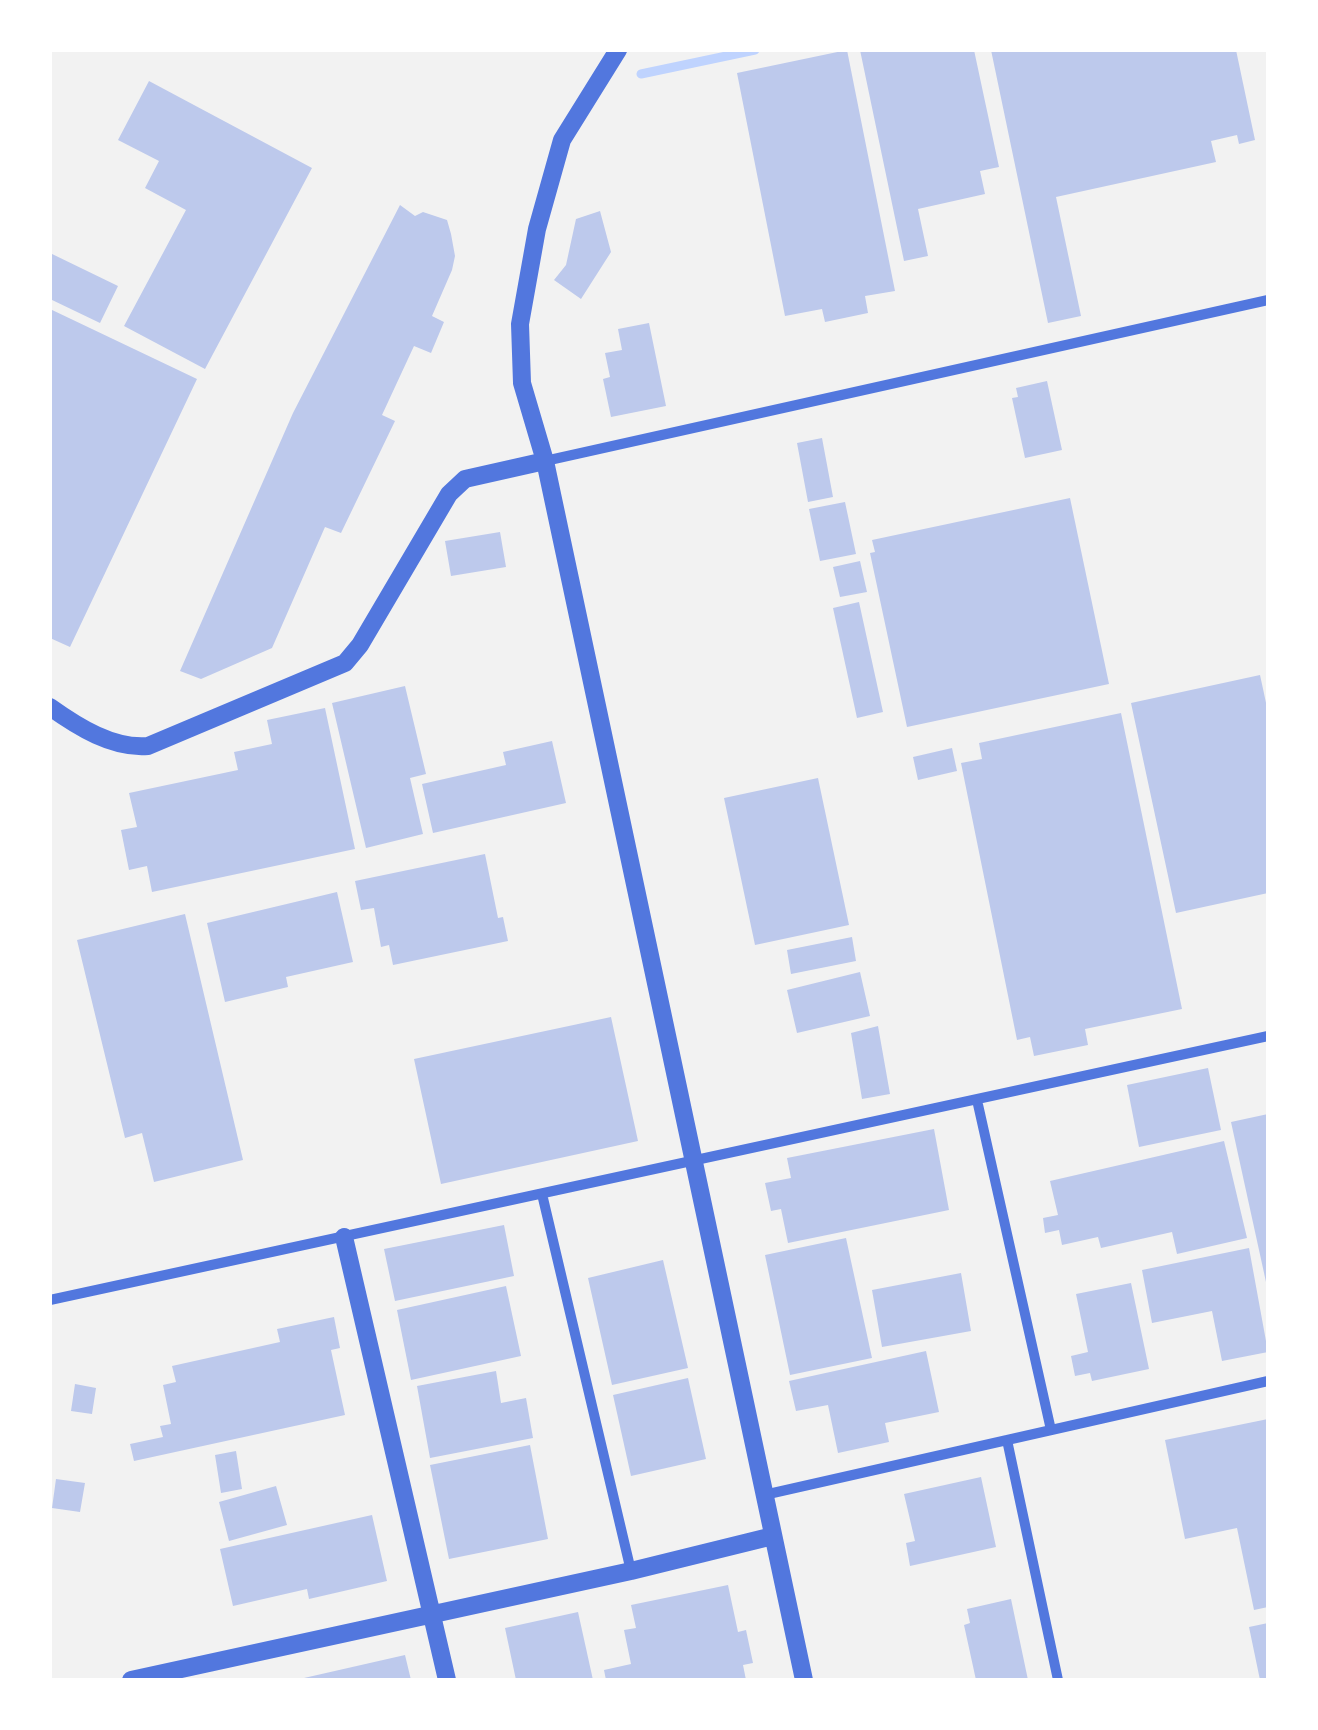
<!DOCTYPE html>
<style>
body{margin:0}
#map{position:relative;width:1318px;height:1730px;overflow:hidden;background:#f2f2f2;font-family:"Fira Sans Condensed",sans-serif}
canvas{display:block}
.frame{position:absolute;inset:0;border:52px solid #fff;pointer-events:none}
</style>
<div id="map">
<canvas width="1318" height="1730"></canvas>
<div class="frame"></div>
</div>
<script>
const ctx = document.querySelector('canvas').getContext('2d');
ctx.lineJoin = 'round';
function trace(path, color, width, dash) {
  ctx.strokeStyle = color;
  ctx.lineWidth = width;
  ctx.lineCap = dash ? 'butt' : 'round';
  ctx.setLineDash(dash || []);
  ctx.stroke(path);
}
function fillPath(path, color) {
  ctx.fillStyle = color;
  ctx.fill(path, 'evenodd');
}
const stream = new Path2D(`
 M 641,74 L 755,50`);
const building = new Path2D(`
 M 847,50 L 895,291 L 865,296 L 868,313 L 825,322 L 822,309 L 785,316 L 737,73 Z
 M 860,50 L 974,50 L 999,167 L 980,171 L 985,194 L 918,209 L 928,256 L 904,261 Z
 M 991,50 L 1236,50 L 1255,140 L 1239,144 L 1237,135 L 1211,141 L 1216,162 L 1056,197 L 1081,316 L 1048,323 Z
 M 149,81 L 312,168 L 205,369 L 124,326 L 186,210 L 145,188 L 159,161 L 118,140 Z
 M 400,205 L 415,216 L 423,212 L 447,220 L 451,234 L 455,256 L 452,270 L 432,316 L 444,322 L 431,353 L 414,346 L 382,415 L 395,421 L 341,533 L 325,527 L 272,648 L 201,679 L 180,671 L 293,413 Z
 M 600,211 L 611,252 L 581,299 L 554,280 L 566,265 L 576,219 Z
 M 50,253 L 118,286 L 100,323 L 50,299 Z
 M 50,309 L 197,379 L 70,647 L 50,638 Z
 M 649,323 L 666,406 L 611,417 L 603,379 L 610,377 L 605,353 L 622,350 L 618,329 Z
 M 1047,381 L 1062,450 L 1025,458 L 1012,398 L 1018,397 L 1016,388 Z
 M 822,438 L 833,497 L 808,502 L 797,443 Z
 M 1070,498 L 1109,684 L 907,727 L 870,553 L 875,552 L 872,540 Z
 M 845,502 L 856,554 L 820,561 L 809,509 Z
 M 500,532 L 506,567 L 451,576 L 445,541 Z
 M 860,561 L 867,592 L 840,597 L 833,567 Z
 M 859,602 L 883,712 L 857,718 L 833,608 Z
 M 1260,675 L 1268,712 L 1268,893 L 1176,913 L 1131,703 Z
 M 405,686 L 426,774 L 410,778 L 423,834 L 366,848 L 332,703 Z
 M 325,708 L 355,849 L 152,892 L 147,866 L 129,870 L 121,830 L 137,827 L 129,793 L 238,770 L 234,752 L 272,744 L 267,720 Z
 M 1121,713 L 1182,1009 L 1085,1029 L 1088,1045 L 1034,1056 L 1030,1037 L 1017,1040 L 961,763 L 982,759 L 979,743 Z
 M 552,741 L 566,803 L 433,833 L 422,784 L 506,765 L 503,752 Z
 M 952,748 L 957,771 L 918,780 L 913,757 Z
 M 818,778 L 849,925 L 755,945 L 724,798 Z
 M 485,854 L 498,918 L 503,917 L 508,941 L 393,965 L 389,945 L 381,947 L 374,908 L 361,910 L 355,881 Z
 M 337,892 L 353,962 L 286,977 L 288,987 L 225,1002 L 207,923 Z
 M 185,914 L 243,1160 L 154,1182 L 142,1133 L 125,1138 L 77,940 Z
 M 852,937 L 856,961 L 791,974 L 787,950 Z
 M 860,972 L 870,1016 L 797,1033 L 787,990 Z
 M 611,1017 L 638,1141 L 441,1184 L 414,1059 Z
 M 878,1026 L 890,1094 L 862,1099 L 851,1033 Z
 M 1208,1068 L 1221,1130 L 1139,1147 L 1127,1085 Z
 M 1268,1114 L 1268,1281 L 1266,1282 L 1231,1122 Z
 M 934,1129 L 949,1210 L 788,1243 L 781,1209 L 771,1211 L 765,1183 L 791,1178 L 787,1158 Z
 M 1224,1141 L 1247,1238 L 1177,1254 L 1172,1232 L 1101,1248 L 1098,1237 L 1062,1245 L 1059,1230 L 1045,1233 L 1043,1218 L 1058,1215 L 1050,1181 Z
 M 504,1225 L 514,1276 L 395,1301 L 384,1249 Z
 M 846,1238 L 872,1358 L 790,1375 L 765,1255 Z
 M 1249,1248 L 1268,1352 L 1222,1361 L 1212,1311 L 1152,1323 L 1142,1270 Z
 M 663,1260 L 688,1368 L 612,1385 L 588,1278 Z
 M 961,1273 L 971,1331 L 882,1347 L 872,1290 Z
 M 1131,1283 L 1149,1369 L 1092,1381 L 1090,1373 L 1075,1376 L 1071,1356 L 1088,1352 L 1076,1294 Z
 M 506,1286 L 521,1356 L 411,1380 L 397,1310 Z
 M 334,1317 L 340,1348 L 331,1350 L 345,1415 L 134,1461 L 130,1444 L 163,1437 L 160,1426 L 171,1424 L 163,1385 L 176,1382 L 172,1366 L 280,1342 L 277,1329 Z
 M 926,1351 L 939,1412 L 885,1423 L 889,1442 L 838,1453 L 828,1405 L 796,1411 L 789,1381 Z
 M 496,1371 L 501,1403 L 526,1398 L 533,1438 L 430,1458 L 417,1386 Z
 M 688,1378 L 706,1459 L 631,1476 L 613,1395 Z
 M 75,1384 L 96,1388 L 92,1414 L 71,1411 Z
 M 1268,1419 L 1268,1607 L 1254,1610 L 1237,1528 L 1185,1539 L 1165,1440 Z
 M 530,1445 L 548,1539 L 449,1559 L 430,1465 Z
 M 236,1451 L 242,1489 L 221,1493 L 215,1455 Z
 M 981,1477 L 996,1547 L 910,1566 L 906,1543 L 915,1541 L 904,1494 Z
 M 56,1479 L 85,1483 L 80,1512 L 52,1508 Z
 M 276,1486 L 287,1525 L 229,1541 L 219,1502 Z
 M 372,1515 L 387,1581 L 309,1599 L 307,1589 L 233,1606 L 220,1549 Z
 M 728,1585 L 738,1632 L 746,1630 L 753,1663 L 743,1665 L 746,1680 L 606,1680 L 604,1670 L 631,1664 L 624,1630 L 636,1628 L 631,1605 Z
 M 1011,1599 L 1028,1680 L 976,1680 L 964,1625 L 970,1623 L 967,1609 Z
 M 578,1612 L 593,1680 L 516,1680 L 505,1628 Z
 M 1268,1623 L 1268,1680 L 1260,1680 L 1249,1627 Z
 M 405,1655 L 411,1680 L 304,1680 L 304,1678 Z`);
const minor = new Path2D(`
 M 545,461 L 1268,300
 M 977,1100 L 1051,1430
 M 542,1194 L 631,1571
 M 50,1300 L 1268,1036
 M 1007,1440 L 1058,1680
 M 764,1495 L 1268,1381`);
const tertiary = new Path2D(`
 M 618,50 L 562,140 L 537,229 L 520,324 L 522,383 L 545,461 L 804,1680
 M 50,707 C 78,727 113,749 148,746 L 345,663 L 360,645 L 449,494 L 465,479 L 545,461
 M 344,1237 L 447,1680
 M 131,1680 L 631,1571 L 773,1536`);
trace(stream, '#bfd3fe', 9);
fillPath(building, '#bdc9ec');
trace(minor, '#5277de', 10);
trace(tertiary, '#5277de', 18);
</script>
